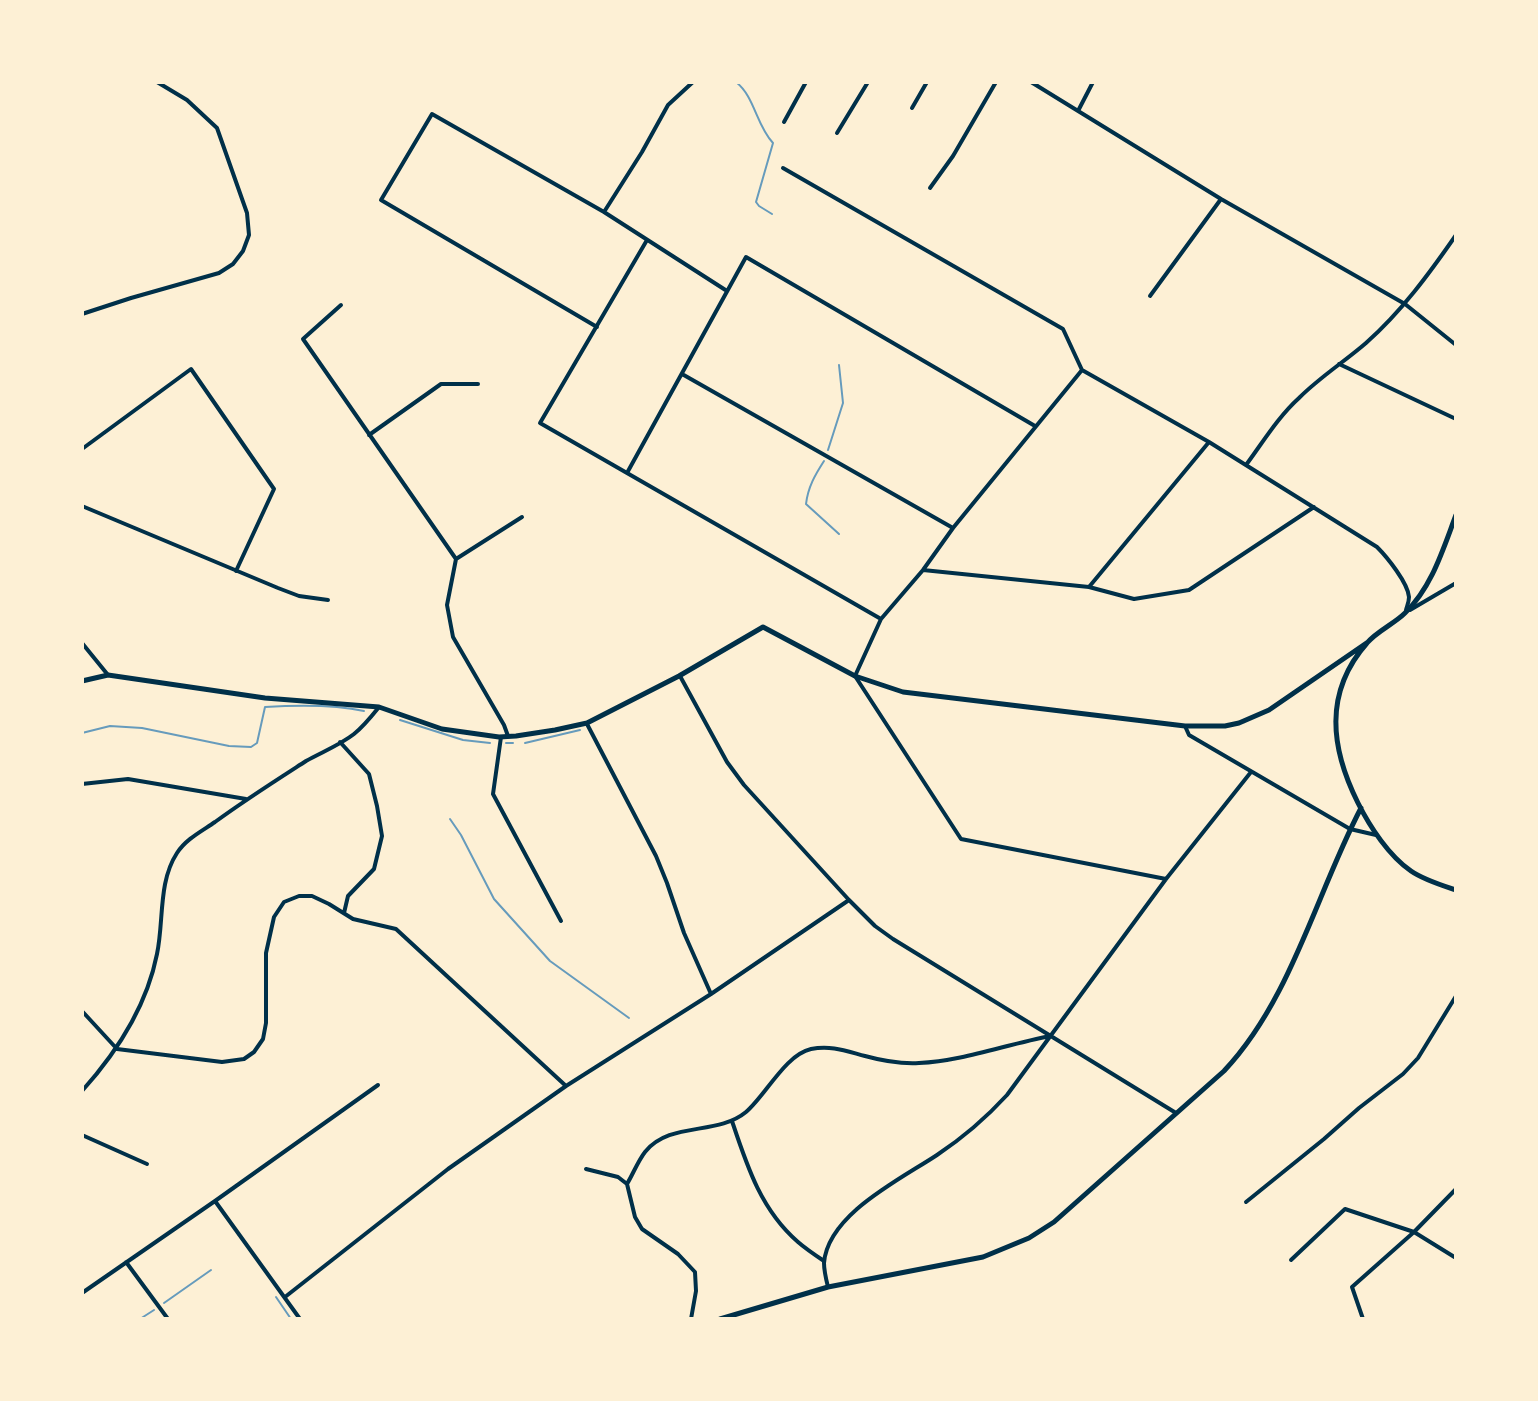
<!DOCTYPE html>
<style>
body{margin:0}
#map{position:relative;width:1538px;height:1401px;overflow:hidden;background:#fdf0d5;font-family:Merriweather,serif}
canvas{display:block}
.frame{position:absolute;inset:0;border:84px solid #fdf0d5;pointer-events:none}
</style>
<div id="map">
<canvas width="1538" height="1401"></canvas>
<div class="frame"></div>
</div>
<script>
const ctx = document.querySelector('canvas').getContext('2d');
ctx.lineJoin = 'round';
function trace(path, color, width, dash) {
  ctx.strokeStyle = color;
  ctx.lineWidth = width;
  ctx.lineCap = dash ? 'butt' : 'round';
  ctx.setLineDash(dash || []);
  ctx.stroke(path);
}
const stream = new Path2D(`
 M 736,82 C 755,97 756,125 773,143 L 756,202 L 759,206 L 772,214
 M 828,450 L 843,403 L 839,365
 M 824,461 C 815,475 808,487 806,504 L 839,534
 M 400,720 L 463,740 L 490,743
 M 82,733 L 110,726 L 142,728 L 229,746 L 251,747 L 257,743 L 265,707 C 297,705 332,704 364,711
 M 506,743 L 513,743
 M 525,743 L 580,730
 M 450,819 L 461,835 L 494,899 L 550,961 L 629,1018
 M 276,1297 L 291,1319
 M 164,1303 L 211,1270
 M 140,1319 L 154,1310`);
const minor = new Path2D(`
 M 1031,82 L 1221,199 L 1405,304 L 1456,345
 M 912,108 L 927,82
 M 1078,111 L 1093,82
 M 784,122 L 806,82
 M 837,133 L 868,82
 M 783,168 L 1063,329 L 1082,370 L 1209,442 L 1377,547 C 1387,557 1408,583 1409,597 C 1409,602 1407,606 1406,610
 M 930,188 L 953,156 L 996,82
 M 604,212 L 642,152 L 668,105 L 693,82
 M 647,240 L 540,423 L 881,619
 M 1150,296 L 1221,199
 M 341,305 L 303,339 L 456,559 L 447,605 L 453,637 L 504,725 L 508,736
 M 82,314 L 131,298 L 219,273 L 233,264 L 243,251 L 249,235 L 247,213 L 217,128 L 187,100 L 157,82
 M 597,327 L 381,200 L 432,114 L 604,212 L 727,291
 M 1339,364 L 1456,419
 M 1082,370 L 953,528 L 923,570 L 881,619 L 855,676 L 961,839 L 1166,879
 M 682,374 L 953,528
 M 369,435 L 441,384 L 478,384
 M 82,449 L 191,369 L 274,489 L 236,571
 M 1246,465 C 1263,442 1278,417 1299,398 C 1320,377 1344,362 1366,343 C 1401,312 1429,274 1456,235
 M 627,473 L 746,257 L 1035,426
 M 82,506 L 278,588 L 299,596 L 328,600
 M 456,559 L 522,517
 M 923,570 L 1089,587 L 1134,599 L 1189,590 L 1314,507
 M 1089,587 L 1209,442
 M 1410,610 L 1456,583
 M 82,643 L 108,675
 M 680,676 L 727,762 L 744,785 L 849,900 L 875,926 L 893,939 L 1176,1113
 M 587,724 L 656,856 L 667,883 L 684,933 L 711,994
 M 1185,726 L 1189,735 L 1350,829 L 1376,835
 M 501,737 L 493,794 L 561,921
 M 340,742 L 369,774 L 377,806 L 382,836 L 374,869 L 348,896 L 344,913
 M 82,784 L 128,779 L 246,799
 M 82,852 L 82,853
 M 82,1011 L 117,1049 L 222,1062 L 244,1059 L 254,1052 L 263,1039 L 266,1023 L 266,953 L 274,917 L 284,902 L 299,896 L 312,896 L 329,904 L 353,919 L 396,929 L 566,1086
 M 82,1091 C 117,1052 147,1005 157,954 C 164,921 158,882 177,853 C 186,839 202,831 215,822 C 245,800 275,781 306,761 C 322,752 340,745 354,734 C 364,726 371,717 379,707
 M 732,1121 C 747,1166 761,1210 798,1242 C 806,1249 815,1255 824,1261
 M 82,1135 L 147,1164
 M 586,1169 L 618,1177 L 627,1184
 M 215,1201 L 300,1319
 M 1246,1202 L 1324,1139 L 1359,1108 L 1403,1074 L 1418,1058 L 1456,996
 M 1291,1260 L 1345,1209 L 1414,1232 L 1456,1258
 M 126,1262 L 168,1319
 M 828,1287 C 826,1279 824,1271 824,1263 C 828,1214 901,1179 937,1155 C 964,1137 985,1119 1007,1095 L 1166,879 L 1251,772
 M 82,1293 L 215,1201 L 378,1085
 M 285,1297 L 448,1169 L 566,1086 L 711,994 L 849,900
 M 691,1319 L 696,1291 L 695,1272 L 678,1254 L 642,1229 L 635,1217 L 627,1184 C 633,1174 638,1161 645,1152 C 670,1121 717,1136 746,1112 C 766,1095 785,1055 811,1049 C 831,1045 846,1051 865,1056 C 883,1061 900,1064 919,1063 C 963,1061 1007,1044 1051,1036
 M 1363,1319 L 1352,1287 L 1414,1232 L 1456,1189`);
const tertiary = new Path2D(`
 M 1456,515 C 1443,549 1432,587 1405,613 C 1394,624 1377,631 1367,643 C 1323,693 1331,749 1358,803 C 1370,827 1389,856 1411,871 C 1424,880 1441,885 1456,890
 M 82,681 L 108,675 L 265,698 L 379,707 L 442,729 L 499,737 L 516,736 L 555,730 L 587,723 L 679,676 L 763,627 L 855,676 L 903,692 L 1185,726 L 1225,726 L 1239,723 L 1269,710 L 1368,642
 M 720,1319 L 828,1287 L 983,1257 L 1029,1238 L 1054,1222 L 1224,1071 C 1291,1000 1316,894 1361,808`);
trace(stream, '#669bbc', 2);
trace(minor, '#003049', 4);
trace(tertiary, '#003049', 5);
</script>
